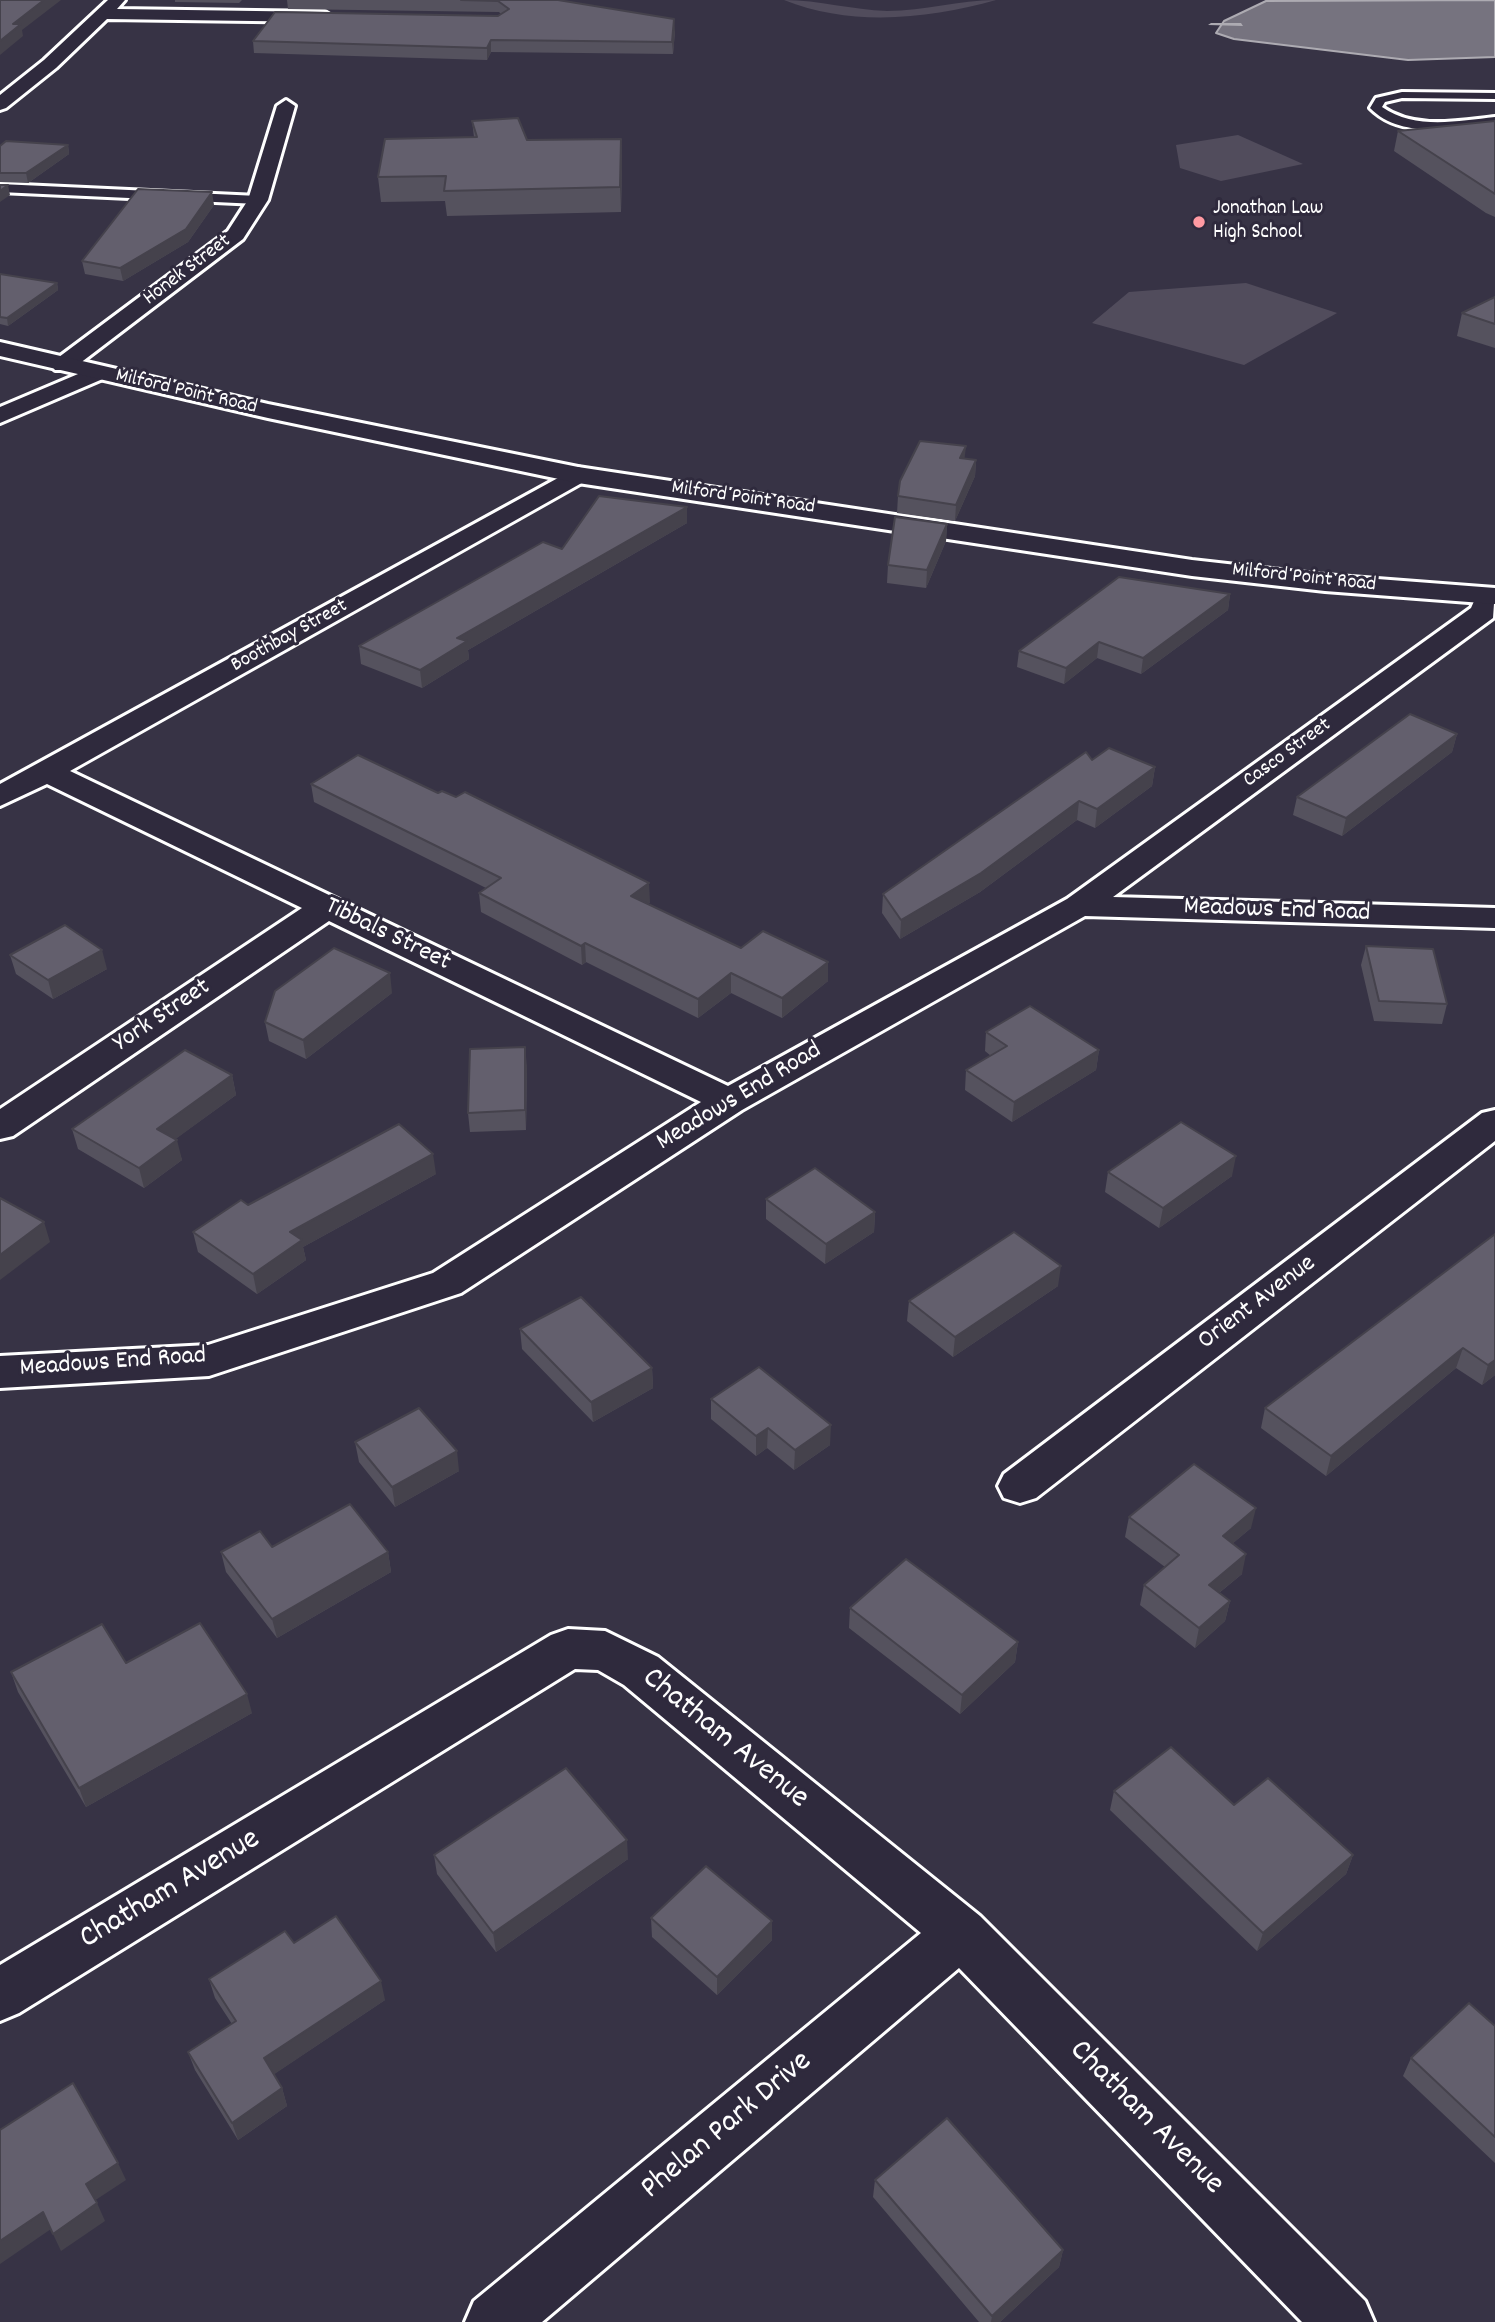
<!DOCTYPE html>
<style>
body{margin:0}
canvas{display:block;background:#373345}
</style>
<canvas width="1495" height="2322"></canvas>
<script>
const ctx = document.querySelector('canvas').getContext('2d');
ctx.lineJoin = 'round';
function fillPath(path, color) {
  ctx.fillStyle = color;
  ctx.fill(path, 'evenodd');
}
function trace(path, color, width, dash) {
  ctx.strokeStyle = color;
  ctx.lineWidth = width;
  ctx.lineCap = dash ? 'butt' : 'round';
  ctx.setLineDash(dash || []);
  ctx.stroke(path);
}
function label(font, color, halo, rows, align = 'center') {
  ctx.font = font + ' Dekko,sans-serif';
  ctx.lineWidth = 6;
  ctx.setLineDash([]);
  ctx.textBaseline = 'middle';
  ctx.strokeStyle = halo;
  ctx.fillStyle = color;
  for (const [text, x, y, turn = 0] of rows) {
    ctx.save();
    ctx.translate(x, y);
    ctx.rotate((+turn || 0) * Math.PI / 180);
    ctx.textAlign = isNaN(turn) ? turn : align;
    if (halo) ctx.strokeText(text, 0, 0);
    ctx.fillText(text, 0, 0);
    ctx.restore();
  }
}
const green = new Path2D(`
 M 784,0 C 819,0 852,10 887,11 C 925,11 959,0 996,0 C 929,19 851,27 784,0 Z
 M 1238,135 L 1303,164 L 1221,181 L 1180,168 L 1176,145 Z
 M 1246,283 L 1337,313 L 1244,365 L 1092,323 L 1129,292 Z`);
const water = new Path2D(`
 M 1495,0 L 1495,57 L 1408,60 L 1234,39 L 1216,33 L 1224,21 L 1266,1 Z`);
const stream = new Path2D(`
 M 1241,23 L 1243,26 L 1208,25 L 1211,23 Z`);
const lane = new Path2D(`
 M 1402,92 L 1495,93 L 1495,99 L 1402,98 L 1385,102 L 1382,107 C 1415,130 1457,121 1495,117 L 1495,125 C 1456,128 1401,140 1370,108 L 1376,98 Z
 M 0,184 L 258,196 L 264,200 L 258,204 L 0,192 Z`);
const street = new Path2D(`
 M 108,0 L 125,0 L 117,9 L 325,12 L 333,17 L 325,22 L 107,19 L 56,68 L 6,108 L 0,110 L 0,95 L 44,60 Z
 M 286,100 L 295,106 L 268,200 L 243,239 L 71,370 L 55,370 L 51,365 L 55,360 L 228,231 L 248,200 L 277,106 Z
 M 97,366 L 105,368 L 109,373 L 105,378 L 0,423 L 0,407 Z
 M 578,467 L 587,470 L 591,475 L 587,480 L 70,771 L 728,1086 L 1067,899 L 1471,608 L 1479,590 L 1495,589 L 1493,618 L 1113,897 L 1495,908 L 1495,928 L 1085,916 L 742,1110 L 461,1293 L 209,1376 L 0,1388 L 0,1356 L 208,1345 L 433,1273 L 701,1102 L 329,921 L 13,1136 L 0,1139 L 0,1109 L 302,908 L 47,784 L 0,806 L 0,784 Z
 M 1495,1110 L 1495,1141 L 1036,1498 L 1020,1503 L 1004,1498 L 998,1486 L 1004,1474 L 1482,1113 Z
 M 568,1629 L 605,1631 L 658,1657 L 980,1916 L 1365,2301 L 1374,2322 L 1302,2322 L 959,1968 L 542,2322 L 465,2322 L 474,2301 L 921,1933 L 624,1685 L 598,1670 L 575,1669 L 19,2013 L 0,2021 L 0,1965 L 551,1635 Z`);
const secondary = new Path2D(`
 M 0,342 L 268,404 L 578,467 L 1192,560 L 1325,575 L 1495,588 L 1495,604 L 1325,591 L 1192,576 L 578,483 L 268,418 L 0,356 Z`);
const wall = new Path2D(`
 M 175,0 L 242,0 L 239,3 L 175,2 Z
 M 287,0 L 558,0 L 675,31 L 673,54 L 491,52 L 487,60 L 254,53 L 253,41 L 498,16 L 501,14 L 499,12 L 288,9 Z
 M 472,121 L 527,140 L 621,139 L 622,164 L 621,212 L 447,216 L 445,201 L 381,202 L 378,177 L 474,137 Z
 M 1495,121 L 1495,217 L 1486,213 L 1394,151 L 1398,131 Z
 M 68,145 L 69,154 L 28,183 L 0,182 L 0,146 Z
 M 214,205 L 188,242 L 123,281 L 85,274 L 82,261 Z
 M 0,274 L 57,283 L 58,290 L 8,326 L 0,324 Z
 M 1495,297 L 1495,348 L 1457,336 L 1462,313 Z
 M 976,460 L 975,476 L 955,521 L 897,513 L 898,496 Z
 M 687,507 L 687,523 L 468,650 L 469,659 L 422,688 L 361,664 L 359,646 L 562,549 Z
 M 947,524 L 946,541 L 926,588 L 887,583 L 888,565 Z
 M 1230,594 L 1228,610 L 1141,674 L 1097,658 L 1064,684 L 1017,667 L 1019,651 Z
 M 1457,734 L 1452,752 L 1342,836 L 1293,815 L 1297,797 Z
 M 1092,760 L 1155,767 L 1152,786 L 1095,828 L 1077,820 L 980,892 L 900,939 L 882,913 L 883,894 Z
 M 311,784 L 650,902 L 648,904 L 741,948 L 828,962 L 828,981 L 782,1018 L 731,993 L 698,1018 L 586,962 L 582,965 L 481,912 L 479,893 L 486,888 L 314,802 Z
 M 1366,946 L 1447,1004 L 1442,1024 L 1374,1021 L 1361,965 Z
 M 10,955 L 107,969 L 53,999 L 16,974 Z
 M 392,993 L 306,1059 L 269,1041 L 265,1022 Z
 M 986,1032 L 1099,1050 L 1096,1070 L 1012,1122 L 965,1090 L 966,1070 L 991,1056 L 985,1051 Z
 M 527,1066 L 526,1130 L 470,1132 L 468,1113 Z
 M 232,1075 L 236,1095 L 175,1139 L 182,1160 L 144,1188 L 78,1149 L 72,1129 Z
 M 1108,1172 L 1232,1176 L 1159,1228 L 1105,1192 Z
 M 436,1174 L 303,1247 L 306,1260 L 257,1294 L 198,1252 L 193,1232 L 248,1205 Z
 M 766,1199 L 875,1212 L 874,1232 L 825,1264 L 766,1219 Z
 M 1495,1234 L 1495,1375 L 1482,1385 L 1456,1368 L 1326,1476 L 1261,1428 L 1265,1408 Z
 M 1058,1286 L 953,1357 L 907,1321 L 909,1301 Z
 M 520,1329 L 652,1368 L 653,1388 L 593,1422 L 522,1349 Z
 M 711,1399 L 830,1445 L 794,1470 L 767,1448 L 756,1456 L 711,1419 Z
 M 355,1442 L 459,1471 L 395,1507 L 359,1462 Z
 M 1129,1517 L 1251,1528 L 1233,1543 L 1242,1574 L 1219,1593 L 1230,1601 L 1225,1621 L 1195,1648 L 1140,1605 L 1144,1585 L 1165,1567 L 1125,1537 Z
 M 272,1547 L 388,1552 L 391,1572 L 277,1638 L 226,1572 L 221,1552 Z
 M 850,1608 L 1018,1642 L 1015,1662 L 960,1714 L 849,1628 Z
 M 126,1663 L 252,1713 L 86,1807 L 18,1692 L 11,1672 Z
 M 1114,1791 L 1234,1805 L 1353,1855 L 1346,1874 L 1257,1951 L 1110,1810 Z
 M 434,1855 L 628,1859 L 496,1952 L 437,1874 Z
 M 651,1918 L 772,1921 L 772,1940 L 717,1995 L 652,1937 Z
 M 294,1943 L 385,2000 L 274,2074 L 282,2088 L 287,2106 L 238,2140 L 195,2070 L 188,2052 L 232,2024 L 215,1998 L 209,1979 Z
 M 1495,2026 L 1495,2163 L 1403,2076 L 1411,2058 Z
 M 875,2180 L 1063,2250 L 1059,2267 L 1000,2322 L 979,2322 L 873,2197 Z`);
const shadedWall = new Path2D(`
 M 44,0 L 61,0 L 22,30 L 23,36 L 0,55 L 0,41 L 13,24 Z
 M 674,19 L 675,31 L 673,54 L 672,42 Z
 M 491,40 L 491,52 L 487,60 L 487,48 Z
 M 621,139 L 622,164 L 621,212 L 620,187 Z
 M 68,145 L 69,154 L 28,183 L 26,173 Z
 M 8,185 L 10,195 L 0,202 L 0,191 Z
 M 212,192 L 214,205 L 188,242 L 123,281 L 120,268 Z
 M 57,283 L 58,290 L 8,326 L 7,318 Z
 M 966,446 L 964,463 L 960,458 Z
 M 976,460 L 975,476 L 955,521 L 956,505 Z
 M 687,507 L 687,523 L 468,650 L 469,659 L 422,688 L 420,670 L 457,638 Z
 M 947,524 L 946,541 L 926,588 L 927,570 Z
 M 1230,594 L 1228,610 L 1141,674 L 1143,658 Z
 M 1099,642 L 1097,658 L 1064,684 L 1066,668 Z
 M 1457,734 L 1452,752 L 1342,836 L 1346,818 Z
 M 1155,767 L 1152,786 L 1095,828 L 1097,809 Z
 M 1079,801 L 1077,820 L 980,892 L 900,939 L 901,920 Z
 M 649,883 L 650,902 L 632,915 L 631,896 Z
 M 585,943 L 586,962 L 582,965 L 581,946 Z
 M 102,950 L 107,969 L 53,999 L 48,980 Z
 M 828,962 L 828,981 L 782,1018 L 782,998 Z
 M 390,973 L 392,993 L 306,1059 L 303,1040 Z
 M 731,973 L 731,993 L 698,1018 L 698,999 Z
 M 525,1047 L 527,1066 L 526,1130 L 525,1110 Z
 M 1099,1050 L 1096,1070 L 1012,1122 L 1014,1102 Z
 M 232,1075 L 236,1095 L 162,1149 L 157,1129 Z
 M 177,1140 L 182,1160 L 144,1188 L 139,1168 Z
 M 433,1154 L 436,1174 L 303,1247 L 306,1260 L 257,1294 L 253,1274 L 290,1232 Z
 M 1236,1156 L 1232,1176 L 1159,1228 L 1163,1208 Z
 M 875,1212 L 874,1232 L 825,1264 L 826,1244 Z
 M 44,1222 L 50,1242 L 0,1280 L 0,1255 Z
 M 1061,1266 L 1058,1286 L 953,1357 L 955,1337 Z
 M 1463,1348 L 1456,1368 L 1326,1476 L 1331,1456 Z
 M 1495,1360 L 1495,1375 L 1482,1385 L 1488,1365 Z
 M 652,1368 L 653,1388 L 593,1422 L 591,1402 Z
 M 831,1425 L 830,1445 L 794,1470 L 795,1450 Z
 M 768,1428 L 767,1448 L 756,1456 L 756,1436 Z
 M 457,1451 L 459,1471 L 395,1507 L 392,1487 Z
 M 1256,1508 L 1251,1528 L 1218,1556 L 1223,1536 Z
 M 388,1552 L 391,1572 L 277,1638 L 272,1619 Z
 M 1246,1554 L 1242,1574 L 1204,1605 L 1209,1585 Z
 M 1230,1601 L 1225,1621 L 1195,1648 L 1199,1628 Z
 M 1018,1642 L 1015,1662 L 960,1714 L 962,1695 Z
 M 247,1694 L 252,1713 L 86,1807 L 79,1788 Z
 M 627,1840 L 628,1859 L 496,1952 L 493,1933 Z
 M 1353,1855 L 1346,1874 L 1257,1951 L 1263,1933 Z
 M 772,1921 L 772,1940 L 717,1995 L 717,1977 Z
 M 381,1981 L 385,2000 L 270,2077 L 264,2058 Z
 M 282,2088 L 287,2106 L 238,2140 L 232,2123 Z
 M 118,2163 L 126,2180 L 94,2201 L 86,2184 Z
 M 97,2203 L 105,2221 L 61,2251 L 53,2234 Z
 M 43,2212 L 51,2229 L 0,2264 L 0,2241 Z
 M 1063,2250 L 1059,2267 L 1000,2322 L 991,2322 L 992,2316 Z`);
const building = new Path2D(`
 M 0,0 L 44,0 L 13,24 L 21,24 L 0,41 Z
 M 461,0 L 558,0 L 674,19 L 672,42 L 491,40 L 487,48 L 253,41 L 275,12 L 498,16 L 509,9 L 498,1 Z
 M 518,118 L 527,140 L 621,139 L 620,187 L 444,191 L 446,176 L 378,177 L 385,139 L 477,137 L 472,121 Z
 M 1495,121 L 1495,194 L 1398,131 Z
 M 6,141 L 68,145 L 26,173 L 0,173 L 0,146 Z
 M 0,185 L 8,185 L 0,191 Z
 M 138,189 L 212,192 L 186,229 L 120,268 L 82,261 Z
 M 0,274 L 57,283 L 7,318 L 0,317 Z
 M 1495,297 L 1495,324 L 1462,313 Z
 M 920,441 L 966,446 L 960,458 L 976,460 L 956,505 L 898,496 L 900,481 Z
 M 599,496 L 687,507 L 457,638 L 467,641 L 420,670 L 359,646 L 543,542 L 562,549 Z
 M 895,517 L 947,524 L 927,570 L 888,565 Z
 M 1119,577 L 1230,594 L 1143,658 L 1099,642 L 1066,668 L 1019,651 Z
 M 1410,714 L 1457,734 L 1346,818 L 1297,797 Z
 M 1109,748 L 1155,767 L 1097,809 L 1079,801 L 981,873 L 901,920 L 883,894 L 1086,752 L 1092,760 Z
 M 358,755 L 438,793 L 442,791 L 456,797 L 465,792 L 649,883 L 631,896 L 741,948 L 763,931 L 828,962 L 782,998 L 731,973 L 698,999 L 585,943 L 581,946 L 479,893 L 501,878 L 311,784 Z
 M 65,925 L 102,950 L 48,980 L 10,955 Z
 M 1366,946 L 1433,949 L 1447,1004 L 1379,1001 Z
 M 334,948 L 390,973 L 303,1040 L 265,1022 L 275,991 Z
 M 1030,1006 L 1099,1050 L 1014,1102 L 966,1070 L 1007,1046 L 986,1032 Z
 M 525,1047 L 525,1110 L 468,1113 L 470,1049 Z
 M 185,1050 L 232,1075 L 157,1129 L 177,1140 L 139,1168 L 72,1129 Z
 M 1181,1122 L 1236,1156 L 1163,1208 L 1108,1172 Z
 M 399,1124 L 433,1154 L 290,1232 L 302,1240 L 253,1274 L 193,1232 L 241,1200 L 248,1205 Z
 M 815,1168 L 875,1212 L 826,1244 L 766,1199 Z
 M 0,1198 L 44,1222 L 0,1255 Z
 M 1014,1232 L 1061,1266 L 955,1337 L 909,1301 Z
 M 1495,1234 L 1495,1360 L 1488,1365 L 1463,1348 L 1331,1456 L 1265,1408 Z
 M 581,1297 L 652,1368 L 591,1402 L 520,1329 Z
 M 759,1367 L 831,1425 L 795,1450 L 768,1428 L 756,1436 L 711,1399 Z
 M 419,1408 L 457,1451 L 392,1487 L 355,1442 Z
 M 1194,1464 L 1256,1508 L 1223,1536 L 1246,1554 L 1209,1585 L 1230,1601 L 1199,1628 L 1144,1585 L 1179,1555 L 1129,1517 Z
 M 350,1504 L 388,1552 L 272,1619 L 221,1552 L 260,1531 L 272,1547 Z
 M 906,1559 L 1018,1642 L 962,1695 L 850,1608 Z
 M 200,1623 L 247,1694 L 79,1788 L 11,1672 L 102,1624 L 126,1663 Z
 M 1171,1747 L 1234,1805 L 1268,1778 L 1353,1855 L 1263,1933 L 1114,1791 Z
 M 566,1768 L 627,1840 L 493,1933 L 434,1855 Z
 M 706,1866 L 772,1921 L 717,1977 L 651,1918 Z
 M 336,1916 L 381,1981 L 264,2058 L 282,2088 L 232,2123 L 188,2052 L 236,2021 L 209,1979 L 285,1931 L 294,1943 Z
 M 1469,2003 L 1495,2026 L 1495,2137 L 1411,2058 Z
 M 73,2083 L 118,2163 L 86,2184 L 97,2203 L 53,2234 L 43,2212 L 0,2241 L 0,2130 Z
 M 947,2118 L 1063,2250 L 992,2316 L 875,2180 Z`);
const markers = [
 [1199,222,7,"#ff9aa2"]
];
const farPoinames = [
 ["Jonathan Law",1213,210],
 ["High School",1213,234]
];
const farStreetnames = [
 ["Honek Street",188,271,-37],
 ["Milford Point Road",186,393,13],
 ["Milford Point Road",743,499,8],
 ["Milford Point Road",1304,579,6],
 ["Boothbay Street",290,637,-29],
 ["Casco Street",1288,754,-36]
];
const streetNames = [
 ["Meadows End Road",1277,912,2],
 ["Tibbals Street",387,936,26],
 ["York Street",163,1017,-34],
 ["Meadows End Road",740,1098,-31],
 ["Orient Avenue",1258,1304,-37],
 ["Meadows End Road",113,1364,-4]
];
const nearStreetnames = [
 ["Chatham Avenue",724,1740,39],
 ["Chatham Avenue",171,1891,-31],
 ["Chatham Avenue",1145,2119,45],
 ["Phelan Park Drive",728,2127,-40]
];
fillPath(green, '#514c5c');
fillPath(water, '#76737f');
trace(water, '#adabb2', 2);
fillPath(stream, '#adabb2');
trace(lane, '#fff', 6);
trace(street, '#fff', 6);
trace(secondary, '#fff', 6);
fillPath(lane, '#2f2a3d');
fillPath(street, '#2f2a3d');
fillPath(secondary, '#2f2a3d');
fillPath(wall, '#55525e');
fillPath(shadedWall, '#45424c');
fillPath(building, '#635f6d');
trace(building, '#45424c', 2);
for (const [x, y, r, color] of markers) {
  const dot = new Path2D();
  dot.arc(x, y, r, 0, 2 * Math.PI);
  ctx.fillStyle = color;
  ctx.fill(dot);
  trace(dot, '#2f2a3d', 2.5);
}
label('21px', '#fff', '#2f2a3d', farPoinames, 'left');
label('21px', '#fff', '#2f2a3d', farStreetnames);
label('26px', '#fff', '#2f2a3d', streetNames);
label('32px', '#fff', '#2f2a3d', nearStreetnames);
</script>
